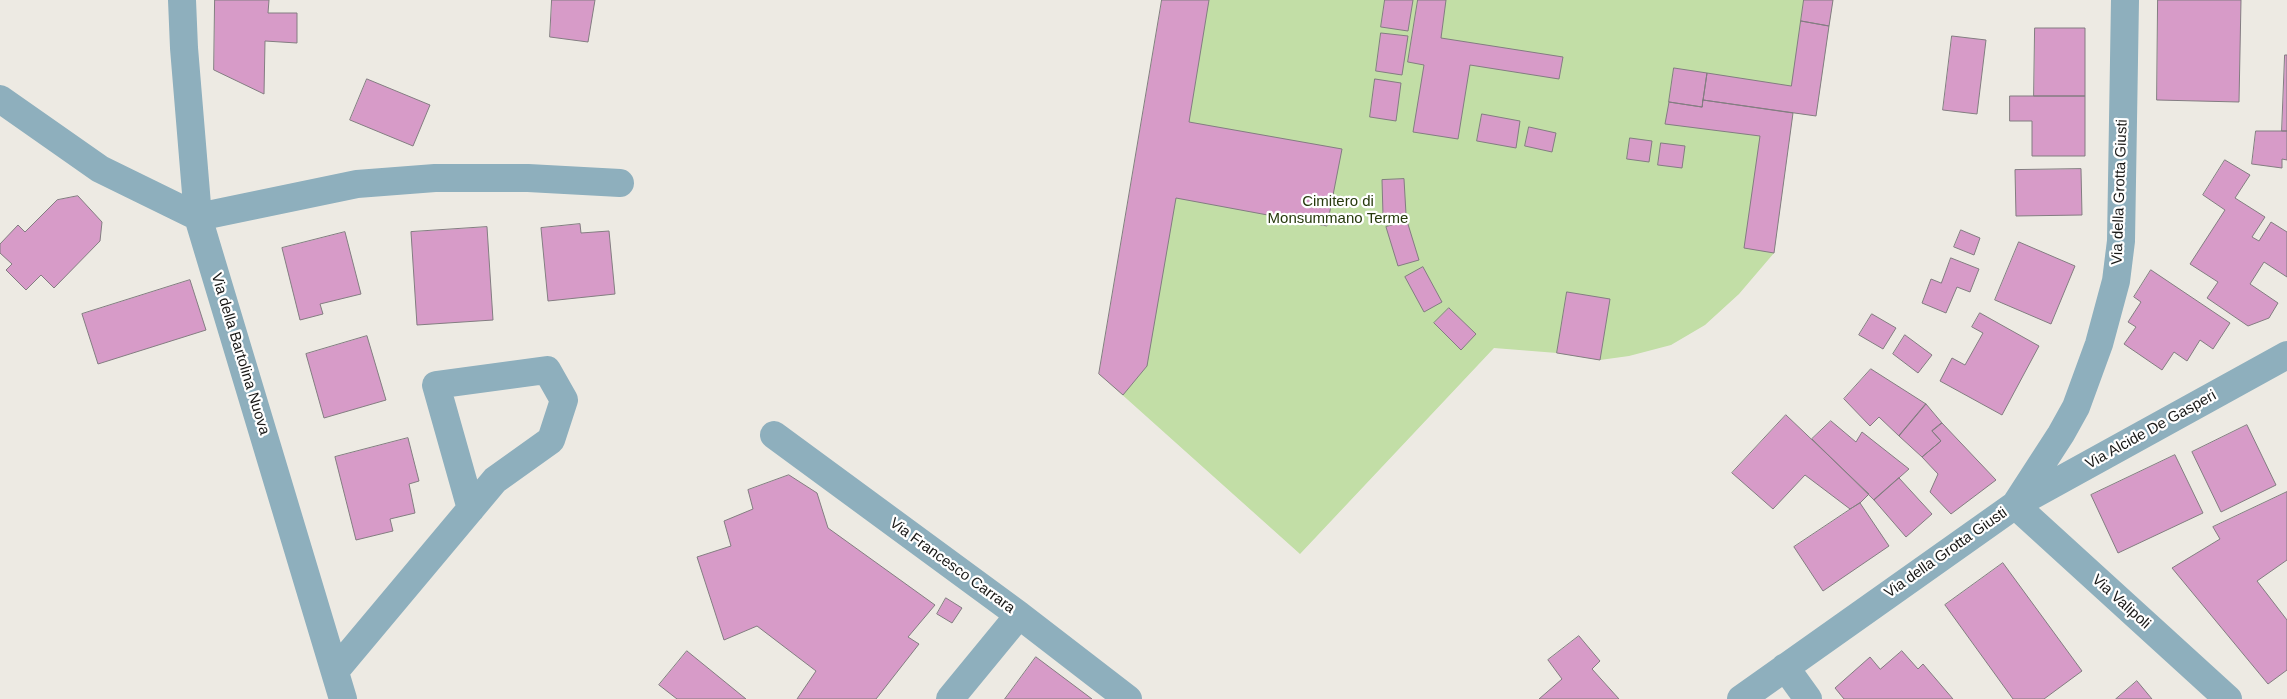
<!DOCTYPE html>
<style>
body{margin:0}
canvas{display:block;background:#edeae3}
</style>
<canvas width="2287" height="699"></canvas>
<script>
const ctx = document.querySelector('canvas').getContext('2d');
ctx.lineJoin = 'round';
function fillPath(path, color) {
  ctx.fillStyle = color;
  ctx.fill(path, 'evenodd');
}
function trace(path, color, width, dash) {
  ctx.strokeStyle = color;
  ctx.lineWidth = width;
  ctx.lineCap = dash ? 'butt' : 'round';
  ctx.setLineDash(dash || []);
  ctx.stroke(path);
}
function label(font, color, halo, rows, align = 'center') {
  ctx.font = font + ' Arial,sans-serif';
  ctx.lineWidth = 4.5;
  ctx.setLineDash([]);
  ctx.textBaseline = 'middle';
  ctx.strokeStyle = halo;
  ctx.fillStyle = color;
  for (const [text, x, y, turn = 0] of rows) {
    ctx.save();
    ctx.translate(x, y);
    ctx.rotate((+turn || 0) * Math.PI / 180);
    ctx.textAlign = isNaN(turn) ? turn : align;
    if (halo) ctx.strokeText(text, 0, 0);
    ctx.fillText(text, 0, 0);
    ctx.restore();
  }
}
const green = new Path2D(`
 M 1162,0 L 1833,0 L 1816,116 L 1793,113 L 1774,253 L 1739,294 L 1705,325 L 1671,345 L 1629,356 L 1600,360 L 1557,353 L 1494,348 L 1300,554 L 1099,374 Z`);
const building = new Path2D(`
 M 215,0 L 269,0 L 268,13 L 297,13 L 297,43 L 265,41 L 264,94 L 214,70 Z
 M 552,0 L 595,0 L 588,42 L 550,37 Z
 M 1162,0 L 1209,0 L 1189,122 L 1342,149 L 1327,226 L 1176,198 L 1147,366 L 1123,395 L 1099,374 Z
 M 1385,0 L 1413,0 L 1408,31 L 1381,27 Z
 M 1418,0 L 1446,0 L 1441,38 L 1563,57 L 1559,79 L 1470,65 L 1458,139 L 1413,132 L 1424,65 L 1408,62 Z
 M 1804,0 L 1833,0 L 1829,26 L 1801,21 Z
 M 2158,0 L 2241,0 L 2239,102 L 2157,100 Z
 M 1801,21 L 1829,26 L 1816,116 L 1703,100 L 1707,73 L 1791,86 Z
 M 2035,28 L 2085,28 L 2085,96 L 2034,96 Z
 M 1381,33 L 1408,36 L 1402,75 L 1376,71 Z
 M 1952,36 L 1986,40 L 1977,114 L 1943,110 Z
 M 2285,55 L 2287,55 L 2287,131 L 2282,131 Z
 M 1674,68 L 1707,73 L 1702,107 L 1669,102 Z
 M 367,79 L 430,105 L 413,146 L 350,120 Z
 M 1375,79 L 1401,83 L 1396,121 L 1370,117 Z
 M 2010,96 L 2085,96 L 2085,156 L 2032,156 L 2032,121 L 2010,121 Z
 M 1703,100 L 1793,113 L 1774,253 L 1744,248 L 1760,136 L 1665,124 L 1669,102 L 1702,107 Z
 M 1482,114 L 1520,121 L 1516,148 L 1477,141 Z
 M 1529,127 L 1556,133 L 1552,152 L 1525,146 Z
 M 2256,131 L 2287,131 L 2287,160 L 2282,159 L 2282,168 L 2252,164 Z
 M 1630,138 L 1652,141 L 1649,162 L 1627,159 Z
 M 1661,143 L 1685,146 L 1682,168 L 1658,165 Z
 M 2225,160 L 2250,175 L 2235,198 L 2265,217 L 2252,237 L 2259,241 L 2271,222 L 2287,232 L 2287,277 L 2264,262 L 2250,284 L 2278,303 L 2269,318 L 2248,326 L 2207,298 L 2218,282 L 2190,264 L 2225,210 L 2203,195 Z
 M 2081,169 L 2082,215 L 2016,216 L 2015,170 Z
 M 1404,179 L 1406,214 L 1383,215 L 1382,180 Z
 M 78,196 L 102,222 L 100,241 L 54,288 L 41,275 L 26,290 L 6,270 L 12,264 L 0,253 L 0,244 L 18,225 L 25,232 L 57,200 Z
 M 1407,221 L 1419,260 L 1398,266 L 1386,227 Z
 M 580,224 L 581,233 L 609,231 L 615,294 L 548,301 L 541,228 Z
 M 487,227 L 493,320 L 417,325 L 411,232 Z
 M 1961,230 L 1980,238 L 1974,255 L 1954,247 Z
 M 345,232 L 361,294 L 320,304 L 323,314 L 300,320 L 282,248 Z
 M 2019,242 L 2075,266 L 2051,324 L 1995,300 Z
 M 1951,258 L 1979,269 L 1970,292 L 1957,287 L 1946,313 L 1922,303 L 1931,279 L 1941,283 Z
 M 1423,267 L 1442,302 L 1424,312 L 1405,277 Z
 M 2151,270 L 2230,323 L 2213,349 L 2200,340 L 2187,361 L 2174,352 L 2162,370 L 2124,344 L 2136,327 L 2128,322 L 2141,302 L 2134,297 Z
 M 190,280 L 206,330 L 98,364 L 82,314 Z
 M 1567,292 L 1610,299 L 1600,360 L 1557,353 Z
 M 1449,308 L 1476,334 L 1461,350 L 1434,323 Z
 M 1980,313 L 2039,346 L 2002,415 L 1940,381 L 1952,358 L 1965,365 L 1983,333 L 1972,327 Z
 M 1872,314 L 1896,328 L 1883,349 L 1859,335 Z
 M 1905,335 L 1932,355 L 1918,373 L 1893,354 Z
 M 367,336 L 386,400 L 324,418 L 306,354 Z
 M 1871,369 L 1926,404 L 1899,436 L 1879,417 L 1870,426 L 1844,399 Z
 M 1926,404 L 1942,423 L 1932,431 L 1941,441 L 1922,457 L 1899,436 Z
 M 1786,415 L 1869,494 L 1860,503 L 1850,509 L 1805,475 L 1773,509 L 1732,473 Z
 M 1831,421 L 1856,442 L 1862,432 L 1909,469 L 1874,500 L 1812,439 Z
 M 1942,423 L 1996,480 L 1951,514 L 1930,492 L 1938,474 L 1922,457 L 1941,441 L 1932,431 Z
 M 2247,425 L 2276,485 L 2221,512 L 2192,452 Z
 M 408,438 L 419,481 L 409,484 L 415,513 L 390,519 L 393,531 L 356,540 L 335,457 Z
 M 2175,455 L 2203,513 L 2118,553 L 2091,495 Z
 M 789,475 L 817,493 L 828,528 L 935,605 L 908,637 L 919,644 L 876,699 L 797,699 L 816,671 L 757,626 L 724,640 L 697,557 L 731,546 L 724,521 L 753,509 L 748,490 Z
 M 1899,478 L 1932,514 L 1906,537 L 1874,500 Z
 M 2287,492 L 2287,560 L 2257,581 L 2287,620 L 2287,670 L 2268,684 L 2172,568 L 2220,539 L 2213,527 Z
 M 1860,503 L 1889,546 L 1823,591 L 1794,547 Z
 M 2003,563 L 2082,671 L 2044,699 L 2013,699 L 1945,605 Z
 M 946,598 L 962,608 L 952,623 L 937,614 Z
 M 1579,636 L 1600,661 L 1592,669 L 1619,699 L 1539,699 L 1562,679 L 1548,660 Z
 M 687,651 L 746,699 L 677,699 L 659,685 Z
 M 1902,651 L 1918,669 L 1923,664 L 1953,699 L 1844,699 L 1835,688 L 1870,657 L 1880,669 Z
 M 1036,657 L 1092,699 L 1005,699 Z
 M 2137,681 L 2152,699 L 2116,699 Z`);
const minor = new Path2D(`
 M 182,0 L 184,48 L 198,217 L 343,699
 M 0,99 L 100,169 L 198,217 L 357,184 L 435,178 L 528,178 L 620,183
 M 774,435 L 1019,615 L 1128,699
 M 1785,667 L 1808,699
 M 335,671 L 495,480 L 551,440 L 564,400 L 547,370 L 436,385 L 471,509
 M 950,699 L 1019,615
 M 1741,699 L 2015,505 L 2061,434 L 2076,407 L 2099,344 L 2116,281 L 2121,241 L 2125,0
 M 2228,699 L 2015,505 L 2287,355`);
const streetNames = [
 ["Via della Grotta Giusti",2120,192,-88],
 ["Via della Bartolina Nuova",240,354,73],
 ["Via Alcide De Gasperi",2151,430,-29],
 ["Via della Grotta Giusti",1946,553,-35],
 ["Via Francesco Carrara",952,566,36],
 ["Via Valipoli",2121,602,42]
];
const parkNames = [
 ["Cimitero di",1338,202],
 ["Monsummano Terme",1338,219]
];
fillPath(green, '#c2dea6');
fillPath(building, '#d79bc8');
trace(building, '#837d81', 1);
trace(minor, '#8eafbd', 28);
label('15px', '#181715', '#fff', streetNames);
label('15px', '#273a0d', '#fff', parkNames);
</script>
